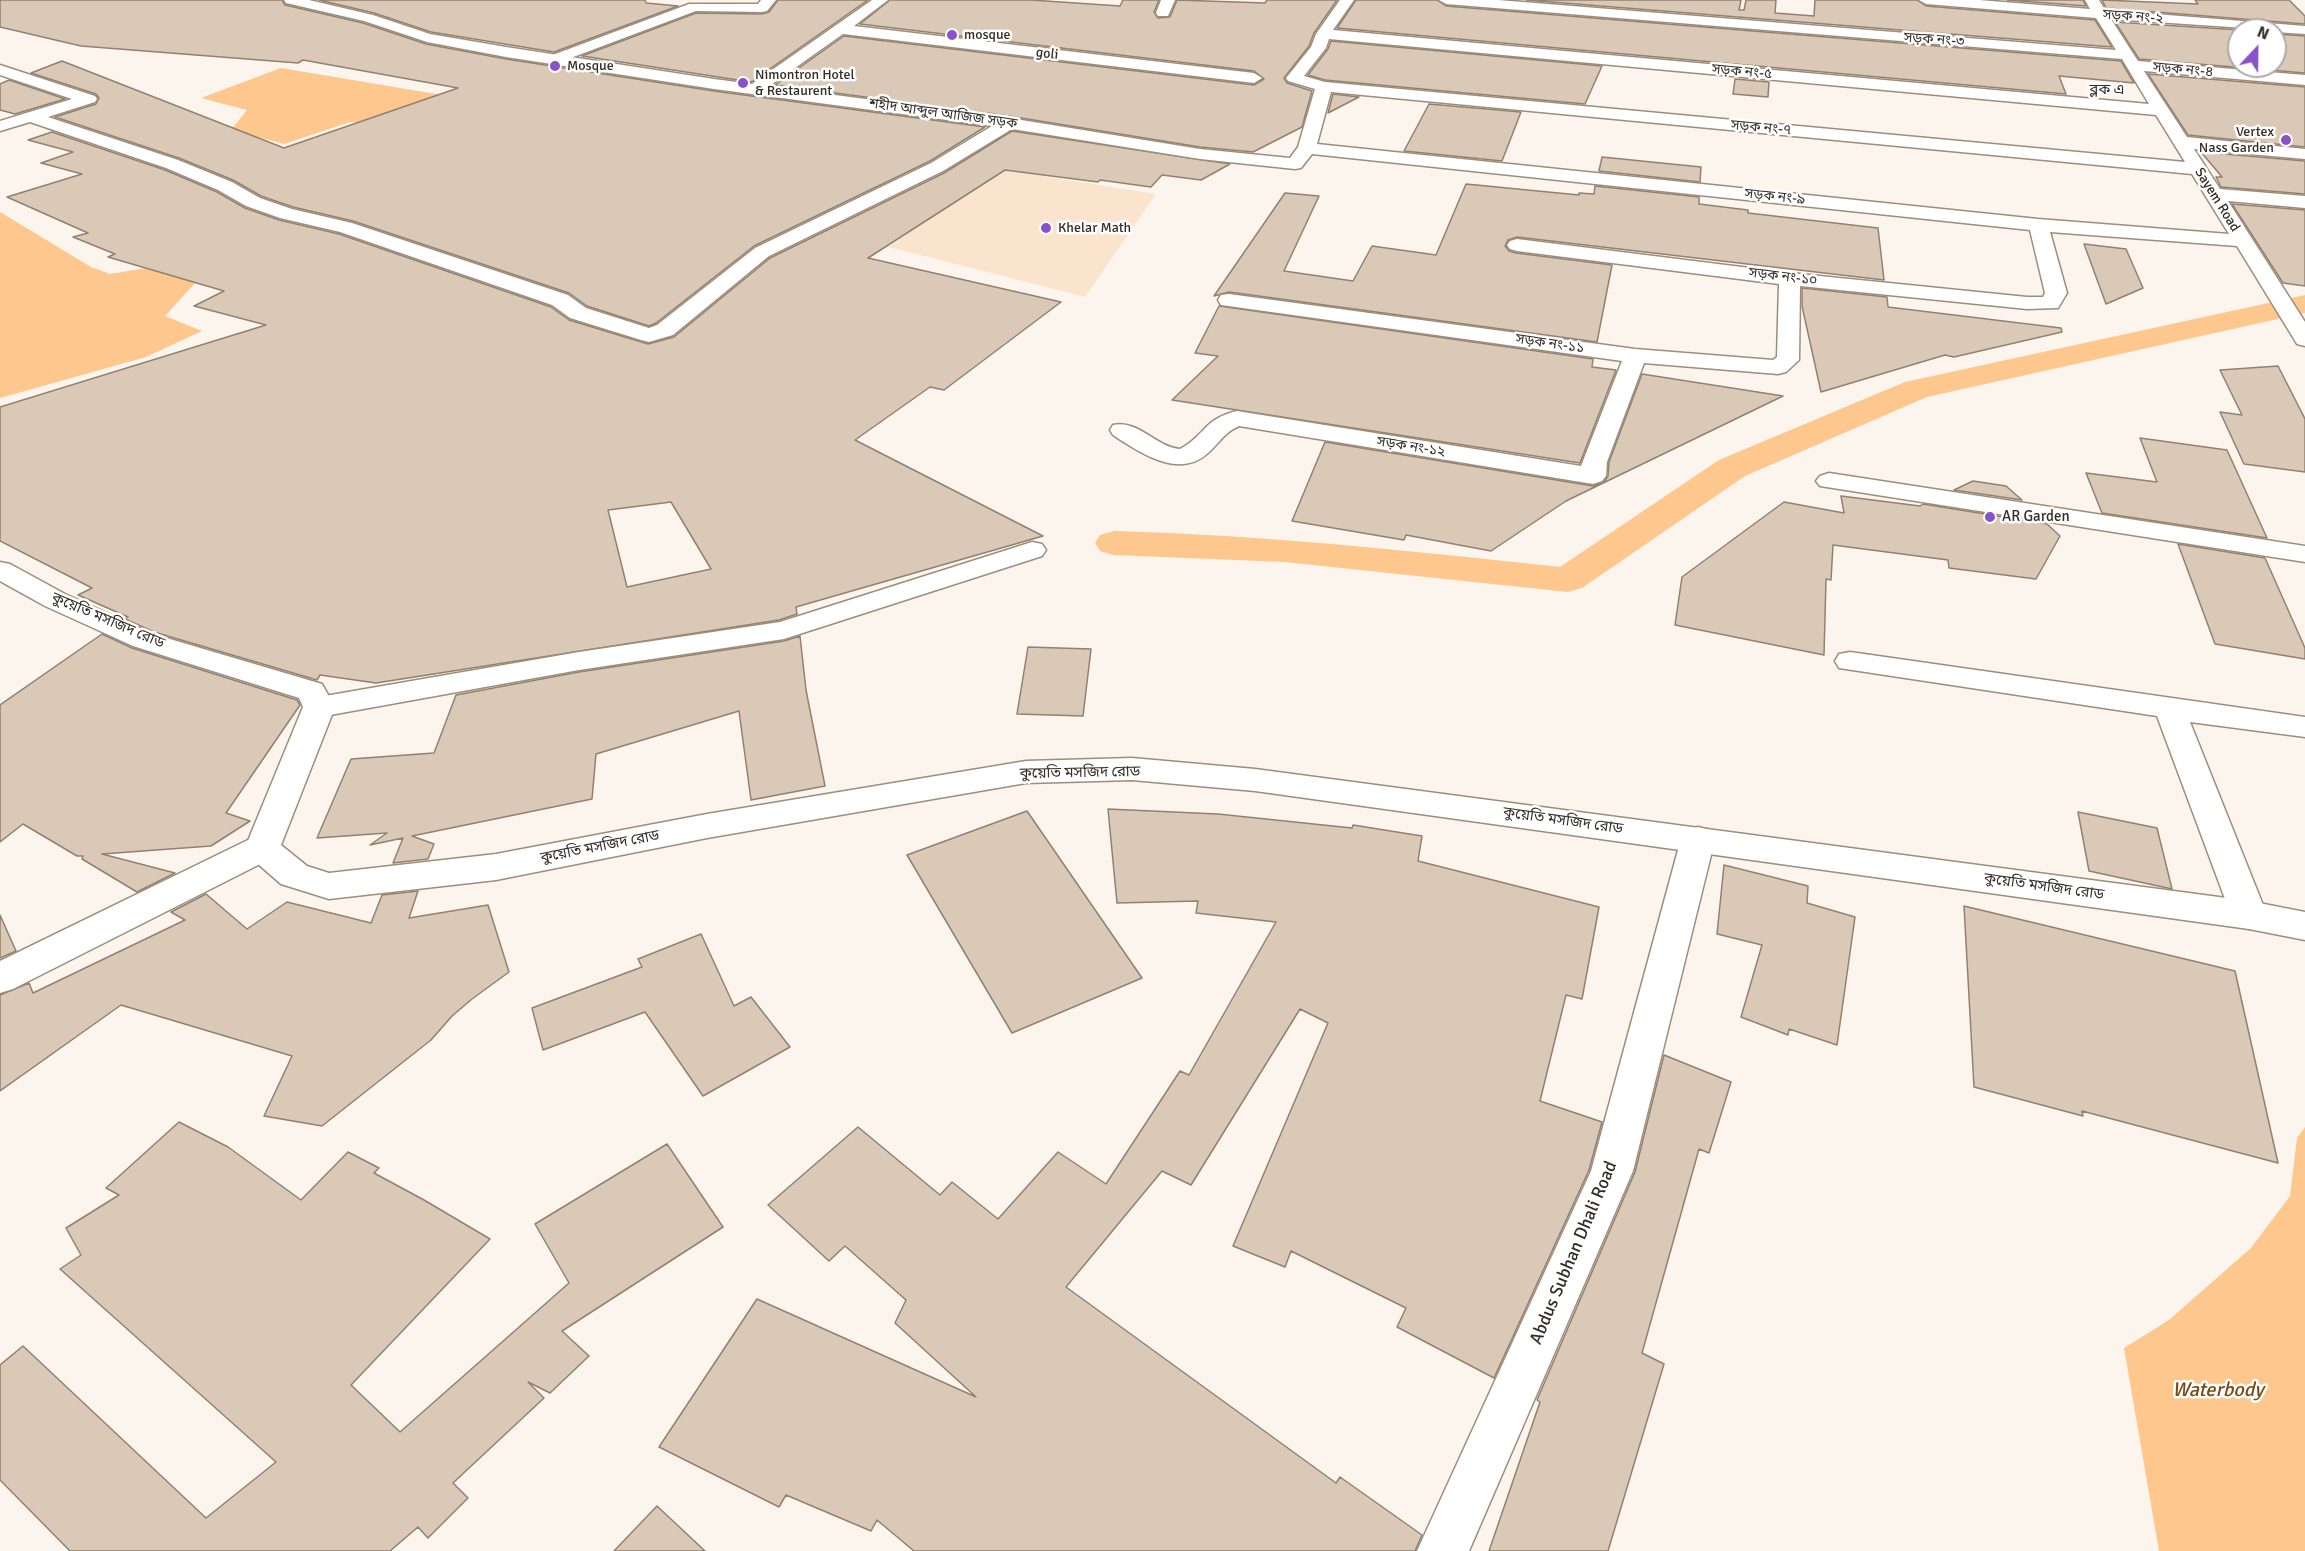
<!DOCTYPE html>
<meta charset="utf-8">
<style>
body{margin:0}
#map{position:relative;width:2305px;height:1551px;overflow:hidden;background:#fcf5ed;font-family:Signika,sans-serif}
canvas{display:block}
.north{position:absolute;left:2227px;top:18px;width:60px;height:60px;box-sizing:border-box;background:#fff;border:2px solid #aeaba8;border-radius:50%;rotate:22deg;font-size:16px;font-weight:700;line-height:24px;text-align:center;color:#342d26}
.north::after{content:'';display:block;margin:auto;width:21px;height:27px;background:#8852c9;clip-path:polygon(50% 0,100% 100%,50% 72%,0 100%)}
</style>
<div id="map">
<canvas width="2305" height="1551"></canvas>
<div class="north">N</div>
</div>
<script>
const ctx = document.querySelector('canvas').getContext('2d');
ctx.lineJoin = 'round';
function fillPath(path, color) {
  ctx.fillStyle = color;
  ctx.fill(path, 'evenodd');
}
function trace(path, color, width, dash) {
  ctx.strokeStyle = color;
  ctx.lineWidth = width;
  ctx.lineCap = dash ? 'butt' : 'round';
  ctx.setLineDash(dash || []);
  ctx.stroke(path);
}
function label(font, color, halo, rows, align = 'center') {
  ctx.font = font + ' Signika,"Noto Sans Bengali",sans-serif';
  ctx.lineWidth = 5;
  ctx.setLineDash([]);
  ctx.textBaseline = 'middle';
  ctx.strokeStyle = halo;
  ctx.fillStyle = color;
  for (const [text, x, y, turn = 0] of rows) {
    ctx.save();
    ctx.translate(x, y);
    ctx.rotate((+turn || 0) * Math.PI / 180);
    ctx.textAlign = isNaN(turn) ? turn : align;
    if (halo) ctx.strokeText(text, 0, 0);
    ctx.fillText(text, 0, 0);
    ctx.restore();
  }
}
const green = new Path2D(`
 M 999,169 L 1156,194 L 1085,297 L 889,247 Z`);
const water = new Path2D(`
 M 281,68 L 448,96 L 407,126 L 350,122 L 284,144 L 231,130 L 247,110 L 201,98 Z
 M 0,212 L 91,267 L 110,274 L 147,268 L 196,282 L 165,316 L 202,331 L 146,357 L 0,398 Z
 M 2305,1127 L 2305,1551 L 2159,1551 L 2124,1348 L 2169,1320 L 2251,1248 L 2290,1196 L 2297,1138 Z`);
const canal = new Path2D(`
 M 2305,295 L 2305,313 L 1927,397 L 1745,476 L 1582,588 L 1568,592 L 1285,562 L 1114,555 L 1100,551 L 1095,543 L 1100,535 L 1114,531 C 1264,535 1412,551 1560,567 L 1719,460 L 1905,382 Z`);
const building = new Path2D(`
 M 0,0 L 282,0 L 285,5 L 363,23 L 426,44 L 506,59 L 714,91 L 985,127 L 930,161 L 754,246 L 656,323 L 649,326 L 587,306 L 569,293 L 353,221 L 293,207 L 261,196 L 233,180 L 179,158 L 55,117 L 96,104 L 99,98 L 96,94 L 31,73 L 62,61 L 284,148 L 458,88 L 303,60 L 298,63 L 81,46 L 0,27 Z
 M 319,0 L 645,0 L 646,3 L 678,6 L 554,52 L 431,32 L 374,13 Z
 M 778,0 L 868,0 L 751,82 L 582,56 L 696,13 L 762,14 L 769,12 Z
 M 890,0 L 1031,0 L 1120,6 L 1123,0 L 1159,0 L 1154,12 L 1158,18 L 1170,17 L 1177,0 L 1265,3 L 1267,0 L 1337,0 L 1314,33 L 1309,46 L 1284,78 L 1287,83 L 1312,91 L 1302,127 L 1253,152 L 1200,147 L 1009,116 L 775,85 L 844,36 L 1254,85 L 1264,79 L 1254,71 L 860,24 Z
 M 1356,0 L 1437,0 L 1446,6 L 2121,61 L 2134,83 L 2059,76 L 2066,94 L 1337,28 Z
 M 1526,0 L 1741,0 L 1739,10 L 1744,10 L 1746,0 L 1776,0 L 1775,13 L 1814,16 L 1815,0 L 1917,0 L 1926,6 L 2095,20 L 2112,47 Z
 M 2007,0 L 2083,0 L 2086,6 Z
 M 2102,0 L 2198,4 L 2195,0 L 2289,0 L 2305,16 L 2305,24 L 2106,8 Z
 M 2115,22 L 2241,30 L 2239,30 L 2239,66 L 2275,66 L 2275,34 L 2305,36 L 2305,73 L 2139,59 Z
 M 1331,41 L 1602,66 L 1585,104 L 1325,80 L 1308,75 L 1328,49 Z
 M 2148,74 L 2305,87 L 2305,147 L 2188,135 Z
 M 1735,79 L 1769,82 L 1768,97 L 1733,94 Z
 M 9,80 L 65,99 L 15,114 L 0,110 L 0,84 Z
 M 1333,94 L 1359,97 L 1328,113 Z
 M 1429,104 L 1521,112 L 1502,161 L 1404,151 Z
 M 1012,131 L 1230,164 L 1201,180 L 1162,175 L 1151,187 L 1100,180 L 1098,182 L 1005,170 L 868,258 L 1061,302 L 944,390 L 930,387 L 855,440 L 1043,536 L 796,607 L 797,614 L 779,620 L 376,683 L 320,675 L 317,680 L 154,632 L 125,619 L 128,617 L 78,595 L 92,588 L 0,541 L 0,407 L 266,325 L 194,306 L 224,291 L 108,257 L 115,254 L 73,237 L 88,233 L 7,197 L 82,174 L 41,163 L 73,152 L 28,140 L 52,132 L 165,170 L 217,192 L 245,208 L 279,220 L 339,234 L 551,307 L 569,320 L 648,344 L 674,337 L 770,258 L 944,173 ZM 671,502 L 711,569 L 627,587 L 608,510 Z
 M 2201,152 L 2305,161 L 2305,194 L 2221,187 L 2216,177 L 2222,177 Z
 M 1602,157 L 1701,167 L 1700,182 L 1599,171 Z
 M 1466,184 L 1579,195 L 1579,193 L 1594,194 L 1595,186 L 1699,197 L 1699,204 L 1748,210 L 1748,213 L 1878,228 L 1884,280 L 1517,237 L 1508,240 L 1505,246 L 1509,251 L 1516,253 L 1612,265 L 1597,342 L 1229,292 L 1214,296 L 1285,193 L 1319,196 L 1284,271 L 1353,281 L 1372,246 L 1436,255 Z
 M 2232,204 L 2305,210 L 2305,286 L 2283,283 Z
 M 2084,244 L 2126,249 L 2143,288 L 2106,304 Z
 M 1802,288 L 1887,297 L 1888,307 L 2061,328 L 2062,332 L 1954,357 L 1945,355 L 1821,392 L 1802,306 Z
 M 1219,306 L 1593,359 L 1592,367 L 1616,370 L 1580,463 L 1172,400 L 1218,356 L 1195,353 Z
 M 2278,366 L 2305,419 L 2305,472 L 2244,464 L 2220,412 L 2242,415 L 2220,370 Z
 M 1642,374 L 1783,396 L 1566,501 L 1491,551 L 1406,535 L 1404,540 L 1292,521 L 1325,442 L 1593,486 L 1603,483 L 1608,476 L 1609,462 Z
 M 2140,438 L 2227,450 L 2267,538 L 2102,513 L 2086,473 L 2157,482 Z
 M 1973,481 L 2006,486 L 2022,500 L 1954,490 Z
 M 1841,496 L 1920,506 L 1923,504 L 2047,524 L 2060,536 L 2036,579 L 1949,568 L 1948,560 L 1833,545 L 1831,580 L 1826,579 L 1824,655 L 1675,625 L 1682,577 L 1784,502 L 1844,513 Z
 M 2178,544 L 2265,558 L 2305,648 L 2305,659 L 2215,644 Z
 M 102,634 L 132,648 L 297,700 L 300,705 L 226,813 L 250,821 L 211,846 L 102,854 L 175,873 L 137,892 L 82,859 L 83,856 L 77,856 L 23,824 L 0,842 L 0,705 Z
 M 800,636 L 806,690 L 825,786 L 751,800 L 739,711 L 596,754 L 592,799 L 412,836 L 434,844 L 428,859 L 393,863 L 403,838 L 370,845 L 387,833 L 317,838 L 351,759 L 434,753 L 456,695 L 579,672 L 784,641 Z
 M 1028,647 L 1091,649 L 1083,716 L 1017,714 Z
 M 1108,809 L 1218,814 L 1352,828 L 1353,825 L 1422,836 L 1418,861 L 1599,907 L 1582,999 L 1566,995 L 1540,1101 L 1602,1122 L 1589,1170 L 1494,1378 L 1397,1327 L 1406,1308 L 1291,1251 L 1285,1267 L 1233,1246 L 1328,1023 L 1300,1009 L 1191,1185 L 1162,1171 L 1066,1287 L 1336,1483 L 1340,1477 L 1422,1535 L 1415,1551 L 914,1551 L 877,1520 L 871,1531 L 786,1495 L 779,1507 L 659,1447 L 757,1299 L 976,1397 L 895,1323 L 906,1300 L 845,1246 L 829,1261 L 768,1205 L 858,1127 L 940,1195 L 952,1182 L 998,1219 L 1058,1152 L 1106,1184 L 1180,1071 L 1189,1075 L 1276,922 L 1196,913 L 1198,901 L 1117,903 Z
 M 1027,811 L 1142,978 L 1012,1033 L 907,855 Z
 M 2078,812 L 2157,828 L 2172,889 L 2089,871 Z
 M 1724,865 L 1808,886 L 1807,903 L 1855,917 L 1837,1045 L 1789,1029 L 1788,1035 L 1741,1017 L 1762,945 L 1717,934 Z
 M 418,891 L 409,918 L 488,905 L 509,972 L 472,999 L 452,1016 L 431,1040 L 322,1126 L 264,1116 L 292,1056 L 121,1005 L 0,1091 L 0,995 L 29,983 L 33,993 L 185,920 L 171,912 L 206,894 L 247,929 L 287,902 L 371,923 L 382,895 Z
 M 1964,906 L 2235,971 L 2278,1163 L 2082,1111 L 2083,1116 L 1974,1087 Z
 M 0,915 L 16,951 L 0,958 Z
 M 701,934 L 734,1006 L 751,997 L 790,1047 L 703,1096 L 645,1012 L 543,1050 L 532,1008 L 642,967 L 638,959 Z
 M 1664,1055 L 1731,1082 L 1709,1153 L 1699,1149 L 1642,1353 L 1664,1364 L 1608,1551 L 1489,1551 L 1540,1402 L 1537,1400 L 1635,1172 Z
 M 179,1122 L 228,1147 L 301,1200 L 348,1152 L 379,1168 L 374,1173 L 424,1200 L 490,1239 L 351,1385 L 400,1432 L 569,1283 L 535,1224 L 667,1144 L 723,1227 L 562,1331 L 589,1356 L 550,1393 L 528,1382 L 544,1398 L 453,1483 L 468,1498 L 428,1538 L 418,1527 L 390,1551 L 70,1551 L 0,1480 L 0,1365 L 23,1346 L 206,1518 L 276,1462 L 60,1269 L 81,1255 L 66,1228 L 119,1195 L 106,1188 Z
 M 657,1506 L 705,1551 L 614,1551 Z`);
const minor = new Path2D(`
 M 284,0 L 309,0 L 373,15 L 430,34 L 506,47 L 714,79 L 1009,118 L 1200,149 L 1290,158 L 1298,147 L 1315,89 L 1288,81 L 1286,78 L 1311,47 L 1316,34 L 1340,0 L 1354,0 L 1333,30 L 2149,104 L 2122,59 L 1446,4 L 1439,0 L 1498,0 L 2116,50 L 2096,18 L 1926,4 L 1919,0 L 1979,0 L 2090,9 L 2085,0 L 2099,0 L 2105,10 L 2305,26 L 2305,34 L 2275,32 L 2275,30 L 2111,19 L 2138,61 L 2305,75 L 2305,85 L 2144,71 L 2187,137 L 2305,149 L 2305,159 L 2194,149 L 2220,189 L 2305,196 L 2305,208 L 2228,201 L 2305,322 L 2305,346 L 2297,344 L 2294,339 L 2237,246 L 2050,232 L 2067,293 L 2058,308 L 2027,309 L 1800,286 L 1799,360 L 1786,372 L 1778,374 L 1644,363 L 1607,462 L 1606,476 L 1602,481 L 1593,484 L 1239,426 C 1225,432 1219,443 1208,453 C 1179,480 1139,452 1113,435 L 1110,430 L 1113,425 C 1138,419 1156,447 1180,449 C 1205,436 1203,419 1237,411 L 1581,466 L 1622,361 L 1221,305 L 1218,300 L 1221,295 L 1229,294 L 1635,349 L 1773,360 L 1777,357 L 1779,284 L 1517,251 L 1510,249 L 1507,245 L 1510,241 L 1517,239 L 1790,273 L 2027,297 L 2043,297 L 2045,293 L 2030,230 L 1312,154 L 1301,168 L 1295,169 L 1200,159 L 1012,129 L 943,171 L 769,256 L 673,335 L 649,342 L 641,340 L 570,318 L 552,305 L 340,232 L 280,218 L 246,206 L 218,190 L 166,168 L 30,122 L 0,131 L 0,121 L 72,99 L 0,75 L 0,65 L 95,96 L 97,99 L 95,102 L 48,117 L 178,160 L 232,182 L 260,198 L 292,209 L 352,223 L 568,295 L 586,308 L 649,328 L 657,325 L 755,248 L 931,163 L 992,126 L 714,89 L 506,57 L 427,42 L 364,21 L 286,3 ZM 1329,39 L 2156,115 L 2185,162 L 1325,82 L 1304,76 L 1326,48 ZM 1331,92 L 2192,174 L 2229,234 L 2038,219 L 1317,144 Z
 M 1829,473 L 2305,546 L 2305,562 L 1820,486 L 1816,481 L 1820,476 Z
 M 1032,542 L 1042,544 L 1046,550 L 1042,556 L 784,639 L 579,670 L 319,717 L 308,714 L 303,707 L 308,700 L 319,697 L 579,652 L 780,622 Z
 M 1850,652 L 2305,717 L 2305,737 L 2190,722 L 2267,915 L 2262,925 L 2249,929 L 2236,925 L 2231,915 L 2157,716 L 1839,668 L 1835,661 L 1839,654 Z
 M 1698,827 L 1710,830 L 1715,839 L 1633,1171 L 1469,1551 L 1417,1551 L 1591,1171 L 1681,839 L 1686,830 Z
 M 262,835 L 274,839 L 279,848 L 274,857 L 13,989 L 0,993 L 0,961 L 250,839 Z`);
const tertiary = new Path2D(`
 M 761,0 L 776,0 L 767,11 L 762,12 L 696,11 L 560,62 L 550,62 L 547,59 L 550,56 L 689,4 L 758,4 Z
 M 872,0 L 888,0 L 854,26 L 1254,73 L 1262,78 L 1254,83 L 843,34 L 761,92 L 749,92 L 747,89 L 749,86 Z
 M 1161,0 L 1175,0 L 1168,16 L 1158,16 L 1156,13 Z
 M 0,562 L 10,564 L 65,594 L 153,634 L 322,684 L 335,707 L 281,845 L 307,866 L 329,873 L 496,854 L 707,814 L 1026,761 L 1132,758 L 1255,769 L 2249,901 L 2305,912 L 2305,940 L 2249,929 L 1255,791 L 1132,780 L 1026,783 L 707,838 L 496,880 L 329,899 L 281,884 L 250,857 L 245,848 L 303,707 L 299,698 L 133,646 L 45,606 L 0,581 Z`);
const markers = [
 [952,35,6,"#8852c9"],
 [555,66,6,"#8852c9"],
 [743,83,6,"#8852c9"],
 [2286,140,6,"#8852c9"],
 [1046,228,6,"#8852c9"],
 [1990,517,6,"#8852c9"]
];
const farStreetnames = [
 ["সড়ক নং-২",2133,17,4],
 ["সড়ক নং-৩",1934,40,4],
 ["goli",1047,54,7],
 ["সড়ক নং-৪",2183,70,5],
 ["সড়ক নং-৫",1742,72,5],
 ["শহীদ আব্দুল আজিজ সড়ক",943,114,8],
 ["সড়ক নং-৭",1761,128,5],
 ["সড়ক নং-৯",1775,197,6],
 ["Sayem Road",2217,200,58],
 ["সড়ক নং-১০",1783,277,7],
 ["সড়ক নং-১১",1550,344,8],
 ["সড়ক নং-১২",1411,447,9]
];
const farPoinames = [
 ["mosque",964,35],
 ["Mosque",567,66],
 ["Nimontron Hotel",755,75],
 ["& Restaurent",755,91],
 ["Vertex",2274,132,"right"],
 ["Nass Garden",2274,148,"right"],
 ["Khelar Math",1058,228]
];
const farQuarternames = [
 ["ব্লক এ",2107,90]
];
const poiNames = [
 ["AR Garden",2002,517]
];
const streetNames = [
 ["কুয়েতি মসজিদ রোড",108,621,23],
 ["কুয়েতি মসজিদ রোড",1080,773,-1],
 ["কুয়েতি মসজিদ রোড",1563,821,8],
 ["কুয়েতি মসজিদ রোড",600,847,-11],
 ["কুয়েতি মসজিদ রোড",2044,887,8]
];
const nearStreetnames = [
 ["Abdus Subhan Dhali Road",1574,1253,-67]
];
const nearWaternames = [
 ["Waterbody",2218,1391]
];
fillPath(green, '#fbe4cd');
fillPath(water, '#fdc78d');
fillPath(canal, '#fdc78d');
fillPath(building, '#dbc9b7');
trace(building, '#928170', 1.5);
trace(minor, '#9d8d7b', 3);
trace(tertiary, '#9d8d7b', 3);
fillPath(minor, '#fff');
fillPath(tertiary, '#fff');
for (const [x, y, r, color] of markers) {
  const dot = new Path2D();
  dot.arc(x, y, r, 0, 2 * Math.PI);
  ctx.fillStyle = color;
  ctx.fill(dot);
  trace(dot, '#fff', 2);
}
label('14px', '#342d26', '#fff', farStreetnames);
label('14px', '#342d26', '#fff', farPoinames, 'left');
label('15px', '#342d26', '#fff', farQuarternames);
label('15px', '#342d26', '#fff', poiNames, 'left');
label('15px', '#342d26', '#fff', streetNames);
label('18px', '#342d26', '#fff', nearStreetnames);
label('italic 20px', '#764b13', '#fff', nearWaternames);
</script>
